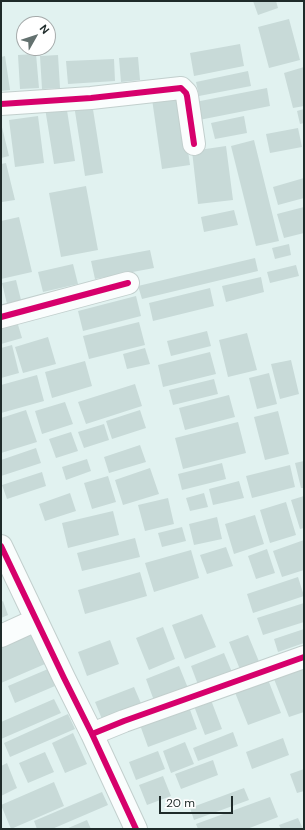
<!DOCTYPE html>
<style>
body{margin:0}
#map{position:relative;width:305px;height:830px;overflow:hidden;background:#e1f2f0;font-family:"DM Sans",sans-serif}
canvas{display:block}
.frame{position:absolute;inset:0;border:2px solid #1f2b2a;pointer-events:none}
.north{position:absolute;left:16px;top:16px;width:40px;height:40px;box-sizing:border-box;background:#fff;border:1px solid #a5aaaa;border-radius:50%;rotate:51deg;font-size:11px;font-weight:700;line-height:16px;text-align:center;color:#1f2b2a}
.north::after{content:'';display:block;margin:auto;width:14px;height:18px;background:#63716f;clip-path:polygon(50% 0,100% 100%,50% 72%,0 100%)}
.scale{position:absolute;left:159px;top:796px;width:74px;height:18px;box-sizing:border-box;border:2px solid #1f2b2a;border-top:0;padding-left:5px;font-size:12px;line-height:14px;white-space:nowrap;color:#1f2b2a;-webkit-text-stroke:3px #fff;paint-order:stroke}
</style>
<div id="map">
<canvas width="305" height="830"></canvas>
<div class="frame"></div>
<div class="north">N</div>
<div class="scale">20 m</div>
</div>
<script>
const ctx = document.querySelector('canvas').getContext('2d');
ctx.lineJoin = 'round';
function fillPath(path, color) {
  ctx.fillStyle = color;
  ctx.fill(path, 'evenodd');
}
function trace(path, color, width, dash) {
  ctx.strokeStyle = color;
  ctx.lineWidth = width;
  ctx.lineCap = dash ? 'butt' : 'round';
  ctx.setLineDash(dash || []);
  ctx.stroke(path);
}
const building = new Path2D(`
 M 253,1 L 276,1 L 278,8 L 258,15 Z
 M 289,19 L 300,60 L 269,68 L 258,27 Z
 M 240,44 L 244,66 L 194,76 L 190,53 Z
 M 36,54 L 39,88 L 20,89 L 18,55 Z
 M 58,55 L 60,88 L 42,89 L 40,56 Z
 M 5,56 L 10,90 L 1,91 L 1,57 Z
 M 138,57 L 140,80 L 121,82 L 119,58 Z
 M 114,59 L 115,81 L 68,84 L 66,61 Z
 M 304,67 L 304,106 L 293,108 L 284,73 Z
 M 248,71 L 251,86 L 199,96 L 196,82 Z
 M 267,88 L 270,106 L 194,121 L 190,103 Z
 M 180,95 L 190,165 L 162,169 L 152,99 Z
 M 92,103 L 103,173 L 85,176 L 74,105 Z
 M 66,104 L 75,161 L 54,164 L 45,108 Z
 M 304,109 L 304,123 L 300,124 L 297,111 Z
 M 38,116 L 44,163 L 15,167 L 9,120 Z
 M 244,116 L 247,133 L 215,139 L 211,123 Z
 M 1,123 L 9,156 L 1,158 Z
 M 298,128 L 302,147 L 270,153 L 266,134 Z
 M 254,140 L 279,241 L 256,246 L 231,146 Z
 M 226,146 L 233,200 L 198,204 L 192,151 Z
 M 6,163 L 15,200 L 2,202 L 1,164 Z
 M 304,178 L 304,198 L 278,205 L 273,187 Z
 M 86,186 L 98,250 L 61,257 L 49,193 Z
 M 304,207 L 304,233 L 284,238 L 277,214 Z
 M 234,210 L 238,225 L 204,232 L 201,217 Z
 M 19,217 L 32,272 L 1,279 L 1,221 Z
 M 289,244 L 291,255 L 275,259 L 272,248 Z
 M 150,250 L 154,268 L 95,279 L 91,261 Z
 M 255,258 L 258,271 L 142,299 L 138,286 Z
 M 73,264 L 78,284 L 43,292 L 38,272 Z
 M 296,265 L 299,276 L 270,283 L 267,272 Z
 M 261,277 L 264,292 L 226,302 L 222,286 Z
 M 16,280 L 21,300 L 7,304 L 2,283 Z
 M 210,288 L 214,306 L 153,321 L 149,303 Z
 M 136,296 L 141,316 L 83,331 L 78,311 Z
 M 16,318 L 22,338 L 1,344 L 1,323 Z
 M 139,322 L 145,345 L 89,359 L 83,336 Z
 M 207,331 L 211,346 L 171,356 L 167,341 Z
 M 247,333 L 257,370 L 228,377 L 219,340 Z
 M 48,337 L 56,364 L 23,373 L 15,347 Z
 M 12,345 L 19,373 L 1,378 L 1,348 Z
 M 145,348 L 150,364 L 127,369 L 123,354 Z
 M 210,352 L 216,374 L 163,387 L 158,365 Z
 M 291,360 L 299,394 L 280,399 L 271,364 Z
 M 85,361 L 92,386 L 52,398 L 45,372 Z
 M 269,373 L 277,404 L 257,409 L 249,378 Z
 M 37,375 L 44,401 L 1,413 L 1,385 Z
 M 214,379 L 218,394 L 173,405 L 169,390 Z
 M 135,384 L 142,406 L 86,424 L 78,402 Z
 M 229,395 L 235,417 L 185,430 L 179,408 Z
 M 65,402 L 73,424 L 42,434 L 35,411 Z
 M 26,410 L 37,442 L 1,453 L 1,418 Z
 M 140,410 L 146,428 L 112,439 L 106,421 Z
 M 278,411 L 289,454 L 265,460 L 254,417 Z
 M 238,422 L 246,453 L 183,469 L 175,438 Z
 M 104,424 L 109,440 L 84,448 L 78,432 Z
 M 71,432 L 78,451 L 56,458 L 49,439 Z
 M 140,445 L 146,462 L 109,473 L 104,457 Z
 M 36,448 L 41,463 L 1,476 L 1,460 Z
 M 87,459 L 91,471 L 66,480 L 62,467 Z
 M 304,461 L 304,488 L 301,488 L 295,463 Z
 M 222,463 L 226,479 L 182,490 L 178,474 Z
 M 290,465 L 295,487 L 252,498 L 246,476 Z
 M 150,468 L 159,494 L 123,505 L 115,480 Z
 M 42,472 L 46,486 L 7,499 L 2,485 Z
 M 108,476 L 116,502 L 92,509 L 84,483 Z
 M 239,481 L 244,498 L 213,505 L 209,489 Z
 M 70,493 L 76,511 L 45,521 L 39,504 Z
 M 204,493 L 208,507 L 190,511 L 186,498 Z
 M 304,496 L 304,528 L 300,529 L 291,500 Z
 M 168,498 L 174,524 L 145,531 L 138,505 Z
 M 286,502 L 296,535 L 270,543 L 260,510 Z
 M 113,511 L 119,535 L 68,548 L 62,523 Z
 M 255,515 L 264,544 L 234,554 L 225,524 Z
 M 217,517 L 222,539 L 194,545 L 189,524 Z
 M 182,527 L 186,541 L 162,547 L 158,533 Z
 M 135,538 L 140,557 L 82,571 L 77,553 Z
 M 304,540 L 304,570 L 282,577 L 273,551 Z
 M 226,547 L 233,566 L 207,574 L 200,555 Z
 M 267,549 L 275,573 L 256,579 L 248,556 Z
 M 191,550 L 199,578 L 154,592 L 145,563 Z
 M 140,572 L 147,596 L 85,614 L 78,590 Z
 M 298,577 L 304,596 L 253,613 L 247,594 Z
 M 3,601 L 8,615 L 1,618 L 1,602 Z
 M 304,603 L 304,622 L 263,635 L 257,618 Z
 M 202,614 L 216,647 L 185,659 L 172,625 Z
 M 163,627 L 175,659 L 149,670 L 136,638 Z
 M 304,629 L 304,643 L 278,652 L 274,639 Z
 M 30,630 L 45,664 L 1,683 L 1,643 Z
 M 248,635 L 260,664 L 241,672 L 229,642 Z
 M 110,640 L 119,664 L 87,676 L 78,652 Z
 M 224,653 L 234,677 L 200,690 L 191,666 Z
 M 179,666 L 190,693 L 156,706 L 146,679 Z
 M 304,668 L 304,712 L 289,717 L 274,679 Z
 M 48,669 L 55,686 L 15,703 L 8,686 Z
 M 267,677 L 281,713 L 248,725 L 234,690 Z
 M 134,687 L 143,708 L 104,724 L 95,702 Z
 M 54,699 L 61,713 L 1,739 L 1,722 Z
 M 211,700 L 222,729 L 205,735 L 194,706 Z
 M 189,707 L 197,729 L 148,747 L 140,725 Z
 M 68,714 L 75,729 L 10,757 L 4,743 Z
 M 233,732 L 238,746 L 198,761 L 193,748 Z
 M 73,733 L 87,764 L 65,773 L 52,743 Z
 M 283,738 L 289,755 L 252,769 L 246,752 Z
 M 185,742 L 194,764 L 171,773 L 163,751 Z
 M 158,751 L 165,769 L 136,780 L 129,762 Z
 M 45,752 L 54,772 L 28,783 L 19,763 Z
 M 213,760 L 218,775 L 181,789 L 175,774 Z
 M 7,763 L 17,788 L 1,796 L 1,766 Z
 M 304,769 L 304,791 L 297,793 L 290,774 Z
 M 163,776 L 171,796 L 147,805 L 139,785 Z
 M 54,782 L 64,806 L 11,829 L 1,805 Z
 M 244,788 L 249,800 L 194,820 L 190,808 Z
 M 102,792 L 108,805 L 52,829 L 37,829 L 34,821 Z
 M 270,797 L 278,817 L 247,829 L 198,829 L 196,824 Z
 M 298,818 L 303,829 L 281,829 L 279,825 Z
 M 87,820 L 91,829 L 66,829 Z`);
const minor = new Path2D(`
 M 1,104 L 91,98 L 181,88 L 186,93 L 187,96 L 194,144
 M 1,317 L 128,283
 M 1,546 L 64,678 L 92,734 L 136,829
 M 1,636 L 36,620
 M 92,734 L 124,721 L 304,657`);
const cycleway = new Path2D(`
 M 1,104 L 91,98 L 181,88 L 186,93 L 187,96 L 194,144
 M 1,317 L 128,283
 M 1,546 L 64,678 L 92,734 L 136,829
 M 92,734 L 124,721 L 304,657`);
fillPath(building, '#c8dad8');
trace(minor, '#c2cfcd', 24);
trace(minor, '#fafdfd', 22);
trace(cycleway, '#d6006c', 6);
</script>
